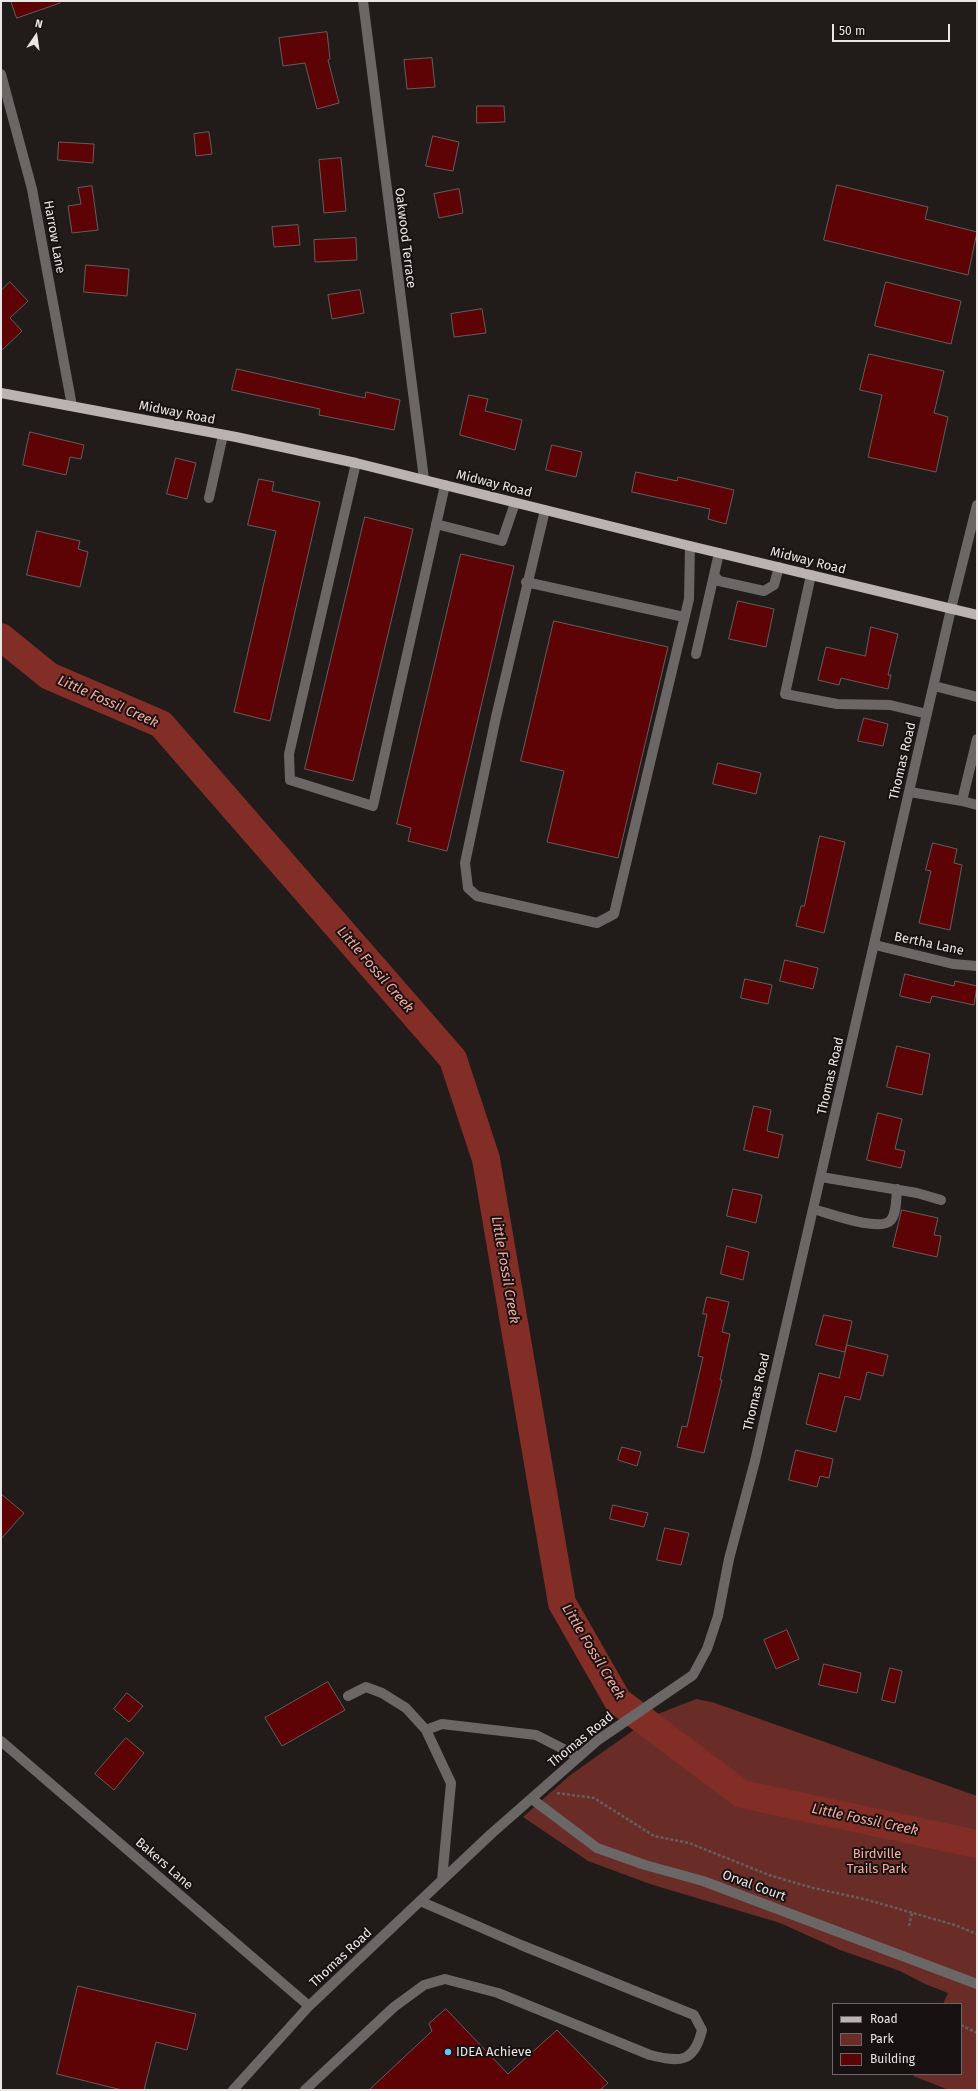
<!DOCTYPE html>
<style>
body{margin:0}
#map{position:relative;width:978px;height:2091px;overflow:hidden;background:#211b1a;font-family:"Fira Sans",sans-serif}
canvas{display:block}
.frame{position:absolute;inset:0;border:2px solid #eae6e5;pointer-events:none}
.legend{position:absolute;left:832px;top:2003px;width:130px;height:72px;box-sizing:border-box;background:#171211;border:1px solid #6b6766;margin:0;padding:5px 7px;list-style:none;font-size:12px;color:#eae6e5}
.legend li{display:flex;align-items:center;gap:8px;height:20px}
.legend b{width:20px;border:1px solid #6b6766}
.north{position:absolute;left:16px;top:16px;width:40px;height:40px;-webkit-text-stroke:3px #171211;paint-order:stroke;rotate:13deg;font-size:11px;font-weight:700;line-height:16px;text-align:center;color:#eae6e5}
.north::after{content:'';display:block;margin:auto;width:14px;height:18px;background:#eae6e5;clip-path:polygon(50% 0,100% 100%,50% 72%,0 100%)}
.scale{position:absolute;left:832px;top:24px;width:118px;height:18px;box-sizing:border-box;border:2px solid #eae6e5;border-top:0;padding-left:5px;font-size:12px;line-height:14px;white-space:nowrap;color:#eae6e5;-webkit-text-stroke:3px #171211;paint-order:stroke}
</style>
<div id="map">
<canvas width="978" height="2091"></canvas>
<div class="frame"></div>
<ul class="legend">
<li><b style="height:5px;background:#bab3b2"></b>Road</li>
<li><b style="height:11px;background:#6a2c26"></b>Park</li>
<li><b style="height:11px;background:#5d0306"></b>Building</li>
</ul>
<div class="north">N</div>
<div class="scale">50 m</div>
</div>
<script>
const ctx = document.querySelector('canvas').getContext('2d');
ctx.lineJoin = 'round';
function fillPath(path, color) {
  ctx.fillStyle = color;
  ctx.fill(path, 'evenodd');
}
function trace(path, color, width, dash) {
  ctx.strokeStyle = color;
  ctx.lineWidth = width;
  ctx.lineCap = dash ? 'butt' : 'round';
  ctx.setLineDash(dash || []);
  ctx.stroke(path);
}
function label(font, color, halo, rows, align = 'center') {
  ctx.font = font + ' "Fira Sans",sans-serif';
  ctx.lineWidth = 4;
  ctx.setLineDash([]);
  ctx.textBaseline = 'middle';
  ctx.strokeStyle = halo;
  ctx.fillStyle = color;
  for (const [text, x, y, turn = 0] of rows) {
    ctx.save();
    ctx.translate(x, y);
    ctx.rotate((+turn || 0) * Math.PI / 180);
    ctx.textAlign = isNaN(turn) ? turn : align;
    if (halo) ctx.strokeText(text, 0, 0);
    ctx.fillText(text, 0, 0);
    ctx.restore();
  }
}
const green = new Path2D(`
 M 696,1699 L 712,1702 L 977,1796 L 977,2090 L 949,2090 L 913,2076 L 913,2074 L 961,2074 L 961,2004 L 943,2004 L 948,1993 L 925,1984 L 900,1971 L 840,1950 L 780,1923 L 650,1884 L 588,1861 L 523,1817 L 569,1776 L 655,1715 Z`);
const river = new Path2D(`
 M 1,637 L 49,676 L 161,724 L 453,1059 L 486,1159 L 562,1603 L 618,1701 L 742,1794 L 977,1844`);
const building = new Path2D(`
 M 11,1 L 60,1 L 60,3 L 17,18 Z
 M 327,32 L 330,59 L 328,60 L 339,103 L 317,109 L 305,63 L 283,66 L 279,38 Z
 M 432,58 L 435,87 L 407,89 L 404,60 Z
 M 477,106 L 504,106 L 505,122 L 477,123 Z
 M 209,132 L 212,154 L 196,156 L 194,134 Z
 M 433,136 L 459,142 L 453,171 L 426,166 Z
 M 59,142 L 94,144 L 93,163 L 58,160 Z
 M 341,158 L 346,211 L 324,213 L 319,160 Z
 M 837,185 L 928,207 L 925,219 L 977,232 L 968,275 L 824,240 Z
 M 92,186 L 98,230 L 72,233 L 68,206 L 81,204 L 78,188 Z
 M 459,189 L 463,213 L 439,218 L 434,194 Z
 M 298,225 L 300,245 L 274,247 L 272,227 Z
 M 356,238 L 357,260 L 315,262 L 314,240 Z
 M 86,265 L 129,269 L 127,296 L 84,292 Z
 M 10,282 L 28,301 L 10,318 L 22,331 L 1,351 L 1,291 Z
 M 886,282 L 961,301 L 951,344 L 875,326 Z
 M 360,290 L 364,313 L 332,319 L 328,295 Z
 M 482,309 L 486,333 L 454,337 L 451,314 Z
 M 869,354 L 944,371 L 934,413 L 948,417 L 936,472 L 868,457 L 882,395 L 860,390 Z
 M 237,369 L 365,398 L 366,392 L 400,400 L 394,430 L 319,415 L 320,409 L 232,390 Z
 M 469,395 L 488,399 L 485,411 L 522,420 L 515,450 L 460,435 Z
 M 30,432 L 84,445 L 81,459 L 70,457 L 66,475 L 23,465 Z
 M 552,445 L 582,452 L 576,477 L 546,470 Z
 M 176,458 L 196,463 L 187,499 L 167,494 Z
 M 636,472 L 677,481 L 678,477 L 734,490 L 726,524 L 708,519 L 710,509 L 632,492 Z
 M 259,479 L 274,482 L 272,491 L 320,502 L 270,721 L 234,712 L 276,531 L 248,525 Z
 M 365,517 L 413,529 L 353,781 L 305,769 Z
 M 37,531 L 80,541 L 78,549 L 88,552 L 80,587 L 27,575 Z
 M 461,554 L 514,566 L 447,851 L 408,841 L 411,828 L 397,824 Z
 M 738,601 L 774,609 L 766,647 L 729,639 Z
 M 554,621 L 668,647 L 618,858 L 547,842 L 564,771 L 521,761 Z
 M 871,627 L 898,634 L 888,675 L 891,675 L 888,689 L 841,678 L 839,685 L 818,680 L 826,647 L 865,656 Z
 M 864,718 L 888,724 L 883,746 L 858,741 Z
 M 718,763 L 761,773 L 756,794 L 713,784 Z
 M 820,836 L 845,842 L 824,933 L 796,926 L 801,906 L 804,906 Z
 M 933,843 L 957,849 L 954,863 L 962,865 L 950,930 L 919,923 L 931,871 L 926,870 Z
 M 785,960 L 818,968 L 813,989 L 780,981 Z
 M 905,974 L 954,986 L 955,981 L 977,986 L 974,1005 L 932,996 L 930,1003 L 900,996 Z
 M 745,979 L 772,985 L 768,1004 L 741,998 Z
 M 897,1046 L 930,1054 L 922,1095 L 887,1087 Z
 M 754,1106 L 771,1110 L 767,1131 L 783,1135 L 778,1158 L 744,1150 Z
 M 878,1113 L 902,1119 L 895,1149 L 905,1151 L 901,1168 L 867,1160 Z
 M 733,1189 L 762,1195 L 756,1223 L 727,1216 Z
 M 902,1210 L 938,1218 L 934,1235 L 941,1236 L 937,1257 L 893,1247 Z
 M 727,1246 L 749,1252 L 743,1280 L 721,1274 Z
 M 707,1297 L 729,1302 L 722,1332 L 730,1334 L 720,1380 L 722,1380 L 704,1453 L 677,1447 L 682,1426 L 687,1427 L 703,1357 L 698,1356 L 707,1314 L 703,1314 Z
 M 824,1315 L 852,1321 L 845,1352 L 816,1345 Z
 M 847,1345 L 888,1355 L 883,1376 L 867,1372 L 860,1400 L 845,1396 L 836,1432 L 806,1424 L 819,1373 L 839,1378 Z
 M 622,1447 L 641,1452 L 637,1466 L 618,1460 Z
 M 796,1450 L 833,1459 L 829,1478 L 820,1476 L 817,1487 L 789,1480 Z
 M 1,1494 L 24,1513 L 1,1539 Z
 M 613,1505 L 648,1513 L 644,1527 L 610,1519 Z
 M 665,1528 L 689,1533 L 681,1565 L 657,1560 Z
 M 787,1630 L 799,1659 L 776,1669 L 764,1640 Z
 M 824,1664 L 861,1673 L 857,1693 L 819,1685 Z
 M 890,1668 L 902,1671 L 895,1703 L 882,1700 Z
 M 328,1682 L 345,1710 L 282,1746 L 265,1718 Z
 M 127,1693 L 143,1706 L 129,1722 L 114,1709 Z
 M 126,1738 L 144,1753 L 114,1790 L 95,1774 Z
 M 78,1986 L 196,2014 L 187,2050 L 156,2042 L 144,2090 L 122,2090 L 57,2074 Z
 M 446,2009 L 508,2074 L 557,2030 L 608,2083 L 600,2090 L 369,2090 L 432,2031 L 429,2024 Z`);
const path = new Path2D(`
 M 557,1793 L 594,1798 L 654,1836 L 689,1843 L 769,1875 L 813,1888 L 864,1899 L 955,1925 L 977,1934
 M 909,1926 L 912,1913
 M 961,2025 L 977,2033`);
const minor = new Path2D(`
 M 363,1 L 424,479
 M 1,74 L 32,189 L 72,406
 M 356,463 L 289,754 L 290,780 L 373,806 L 445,485
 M 209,498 L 223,435
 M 545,510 L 496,717 L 465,863 L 468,888 L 477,896 L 597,923 L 614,914 L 689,599 L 690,546
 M 436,524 L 502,541 L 515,503
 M 719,553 L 714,575 L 719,581 L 764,591 L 774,585 L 779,567
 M 811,575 L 785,694 L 837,704 L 890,705 L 927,714
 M 526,582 L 684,617
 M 696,654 L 714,575
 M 934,686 L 977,697
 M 910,792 L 962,801 L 977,739
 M 962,801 L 977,805
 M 875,945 L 953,964 L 977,966
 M 821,1177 L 917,1193 L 941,1200
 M 813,1209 C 829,1213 880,1233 891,1220 C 897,1212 896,1198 897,1189
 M 348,1696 L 366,1687 L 382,1693 L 406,1708 L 426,1730 L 451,1783 L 442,1880
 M 426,1730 L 442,1724 L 536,1735 L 579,1757
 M 1,1741 L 309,2006
 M 532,1799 L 597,1848 L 645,1865 L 703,1881 L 977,1984
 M 233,2090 L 309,2006 L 491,1834 L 598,1740 L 693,1675 L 707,1649 L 718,1616 L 729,1559 L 755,1461 L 951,609 L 977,505
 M 305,2090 L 394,2007 L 424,1985 L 445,1979 L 498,1993 L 650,2055 C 679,2062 694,2064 702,2030 L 694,2015 L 521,1945 L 420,1901`);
const major = new Path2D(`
 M 1,393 L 236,437 L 356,463 L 690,546 L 977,615`);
const markers = [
 [448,2052,4,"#6fc2f4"]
];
const streetNames = [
 ["Harrow Lane",54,237,80],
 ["Oakwood Terrace",405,238,83],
 ["Midway Road",177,413,11],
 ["Midway Road",494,484,14],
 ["Midway Road",808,561,14],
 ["Thomas Road",903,761,-77],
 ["Bertha Lane",929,944,12],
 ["Thomas Road",831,1076,-77],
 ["Thomas Road",757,1392,-77],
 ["Thomas Road",581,1740,-39],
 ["Bakers Lane",164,1864,41],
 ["Orval Court",754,1886,20],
 ["Thomas Road",341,1958,-43]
];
const parkNames = [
 ["Birdville",877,1854],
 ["Trails Park",877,1869]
];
const poiNames = [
 ["IDEA Achieve",456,2052]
];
const waterNames = [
 ["Little Fossil Creek",108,702,24],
 ["Little Fossil Creek",375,970,49],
 ["Little Fossil Creek",505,1270,80],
 ["Little Fossil Creek",593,1652,59],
 ["Little Fossil Creek",865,1820,12]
];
fillPath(green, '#6a2c26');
trace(river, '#832d27', 28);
fillPath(building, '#5d0306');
trace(building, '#645d5c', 1);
trace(path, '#645f5e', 2.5, [3, 2]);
trace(minor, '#6a6766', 10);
trace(major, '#bab3b2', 10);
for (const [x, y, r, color] of markers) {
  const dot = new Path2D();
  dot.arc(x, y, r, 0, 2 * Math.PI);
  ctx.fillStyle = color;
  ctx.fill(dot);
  trace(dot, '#171211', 1.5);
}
label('13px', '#eae6e5', '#171211', streetNames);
label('13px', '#faafa5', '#171211', parkNames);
label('13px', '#eae6e5', '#171211', poiNames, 'left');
label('italic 14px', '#f5aaa1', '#171211', waterNames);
</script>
